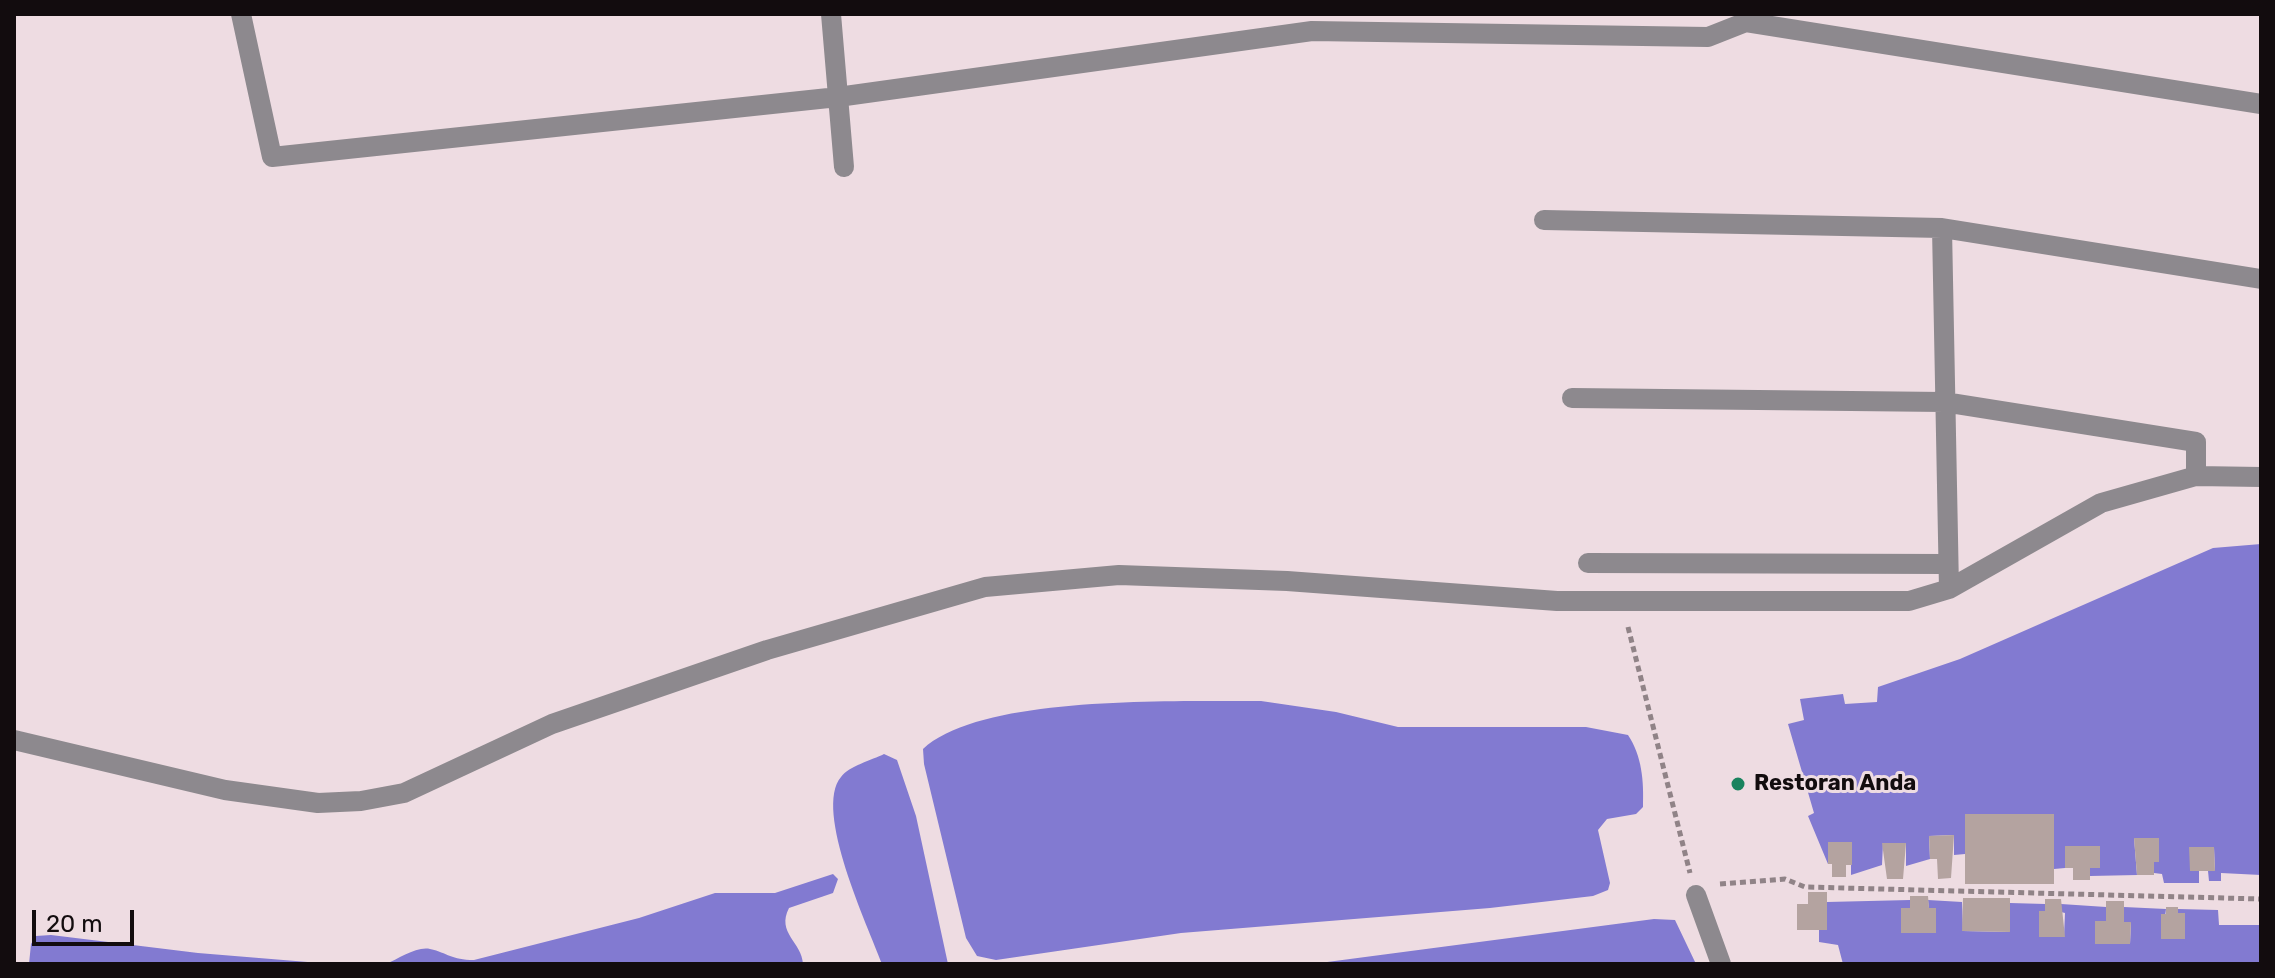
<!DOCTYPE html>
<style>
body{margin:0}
#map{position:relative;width:2275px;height:978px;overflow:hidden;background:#eedce2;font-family:Rubik,sans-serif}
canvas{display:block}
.frame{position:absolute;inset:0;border:16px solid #120c0e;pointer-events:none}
.scale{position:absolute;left:32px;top:910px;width:102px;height:36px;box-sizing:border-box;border:4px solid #120c0e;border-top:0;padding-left:10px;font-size:24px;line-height:28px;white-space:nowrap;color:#120c0e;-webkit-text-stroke:6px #eedce2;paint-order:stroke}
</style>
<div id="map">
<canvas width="2275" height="978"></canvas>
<div class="frame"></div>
<div class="scale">20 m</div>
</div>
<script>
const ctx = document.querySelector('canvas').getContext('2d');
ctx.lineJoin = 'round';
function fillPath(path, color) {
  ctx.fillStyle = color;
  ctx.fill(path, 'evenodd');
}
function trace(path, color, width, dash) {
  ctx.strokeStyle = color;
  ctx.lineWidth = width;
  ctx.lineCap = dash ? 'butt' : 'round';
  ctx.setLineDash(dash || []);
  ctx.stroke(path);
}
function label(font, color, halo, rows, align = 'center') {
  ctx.font = font + ' Rubik,sans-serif';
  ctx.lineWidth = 6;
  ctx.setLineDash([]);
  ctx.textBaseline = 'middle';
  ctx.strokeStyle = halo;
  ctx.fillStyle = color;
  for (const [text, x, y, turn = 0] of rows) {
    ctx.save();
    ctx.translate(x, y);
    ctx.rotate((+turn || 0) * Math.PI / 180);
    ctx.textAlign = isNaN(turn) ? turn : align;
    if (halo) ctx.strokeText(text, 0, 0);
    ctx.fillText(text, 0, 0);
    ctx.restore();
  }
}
const water = new Path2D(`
 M 2261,544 L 2261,875 L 2221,873 L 2221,881 L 2209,881 L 2208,871 L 2215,870 L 2214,848 L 2190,847 L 2190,870 L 2199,871 L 2199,883 L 2164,883 L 2162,874 L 2154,873 L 2154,862 L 2159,862 L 2134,838 L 2137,875 L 2090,876 L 2090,868 L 2100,868 L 2099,846 L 2065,846 L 2065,868 L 2054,869 L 2054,814 L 1965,814 L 1965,854 L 1954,855 L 1954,835 L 1929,836 L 1930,859 L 1906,866 L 1906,843 L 1883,843 L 1882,865 L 1851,875 L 1851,842 L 1828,842 L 1828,864 L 1808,816 L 1814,813 L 1788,724 L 1804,720 L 1800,699 L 1843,694 L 1845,704 L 1877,702 L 1878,687 L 1960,659 L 2213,548 Z
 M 1261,701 L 1336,712 L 1398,727 L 1586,727 L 1628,735 C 1642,756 1644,781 1643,807 L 1636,814 L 1607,819 L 1598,830 L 1610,883 L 1608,890 L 1593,896 L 1490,908 L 1181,933 L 996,960 L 977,956 L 966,938 L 924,764 L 923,749 C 983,694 1179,702 1261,701 Z
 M 884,754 L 897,760 L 916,816 L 948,964 L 882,964 C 868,926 813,810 841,777 C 849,766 872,760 884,754 Z
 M 833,874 L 838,879 L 833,893 L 789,908 C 776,933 802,942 803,964 L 386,964 C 398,959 417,946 430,949 C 448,953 451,960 474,960 L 639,918 L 715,893 L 775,893 Z
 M 1910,900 L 1910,908 L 1901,908 L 1902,933 L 1935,933 L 1935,908 L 1929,908 L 1928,900 L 1962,902 L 1963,931 L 2009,932 L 2010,903 L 2045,904 L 2045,911 L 2064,937 L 2065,913 L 2061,912 L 2061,904 L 2106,907 L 2106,921 L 2095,921 L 2095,944 L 2130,944 L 2131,923 L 2124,922 L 2124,907 L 2166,909 L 2162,939 L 2185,939 L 2185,914 L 2178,913 L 2178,909 L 2218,910 L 2219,925 L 2261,925 L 2261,964 L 1843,964 L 1838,945 L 1819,942 L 1819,930 L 1827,930 L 1827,902 Z
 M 1654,919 L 1675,920 L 1696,964 L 1312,964 Z
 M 51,935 L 198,953 L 332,964 L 29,964 L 31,944 L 36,936 Z`);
const building = new Path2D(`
 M 1965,814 L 2054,814 L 2054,884 L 1965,884 Z
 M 1954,835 L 1951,878 L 1938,879 L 1937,859 L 1930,859 L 1929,836 Z
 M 2134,838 L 2159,838 L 2159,862 L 2154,862 L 2154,875 L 2137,875 Z
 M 1828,842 L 1852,842 L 1852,865 L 1846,865 L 1846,877 L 1832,877 L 1832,864 L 1828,864 Z
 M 1882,843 L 1906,843 L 1903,879 L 1887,879 Z
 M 2065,846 L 2100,846 L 2100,868 L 2090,868 L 2090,880 L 2073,880 L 2073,868 L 2065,868 Z
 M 2189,847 L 2214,847 L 2215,871 L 2190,871 Z
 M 1808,892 L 1827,892 L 1827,930 L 1797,930 L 1797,904 L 1808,904 Z
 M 1910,896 L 1928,896 L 1929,908 L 1936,908 L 1936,933 L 1901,933 L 1901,908 L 1910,908 Z
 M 1963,898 L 2010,898 L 2010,932 L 1962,931 Z
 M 2045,899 L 2061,899 L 2065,937 L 2039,937 L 2039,911 L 2045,911 Z
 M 2106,901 L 2124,901 L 2124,922 L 2131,922 L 2130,944 L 2095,944 L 2095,921 L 2106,921 Z
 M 2166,907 L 2178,907 L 2178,913 L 2185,913 L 2185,939 L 2161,939 L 2161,914 L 2166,914 Z`);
const path = new Path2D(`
 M 1628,627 L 1690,873
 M 1720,884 L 1785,879 L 1805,887 L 2261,899`);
const minor = new Path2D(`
 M 241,14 L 272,157 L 838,97 L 1312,31 L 1708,37 L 1746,22 L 1746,14
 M 831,14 L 844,167
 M 1746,22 L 2261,104
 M 1544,220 L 1942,228 L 2261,279
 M 1942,228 L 1949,589
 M 1572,398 L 1944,402 L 2196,442 L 2196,476
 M 1588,563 L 1947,564
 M 14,740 L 225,790 L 318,803 L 361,801 L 404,793 L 552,724 L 767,650 L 985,587 L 1119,575 L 1287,581 L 1557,601 L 1909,601 L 1949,589 L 2101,503 L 2196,476 L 2261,477
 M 1696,895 L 1721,964`);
const markers = [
 [1738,784,8,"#19835e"]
];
const poiNames = [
 ["Restoran Anda",1754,784]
];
fillPath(water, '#827ad1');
fillPath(building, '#b4a3a0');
trace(path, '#908387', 5, [6, 4]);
trace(minor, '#8d898e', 20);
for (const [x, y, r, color] of markers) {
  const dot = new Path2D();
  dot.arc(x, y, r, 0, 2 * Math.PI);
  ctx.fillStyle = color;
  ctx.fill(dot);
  trace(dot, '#eedce2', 3);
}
label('bold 22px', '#120c0e', '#eedce2', poiNames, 'left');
</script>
